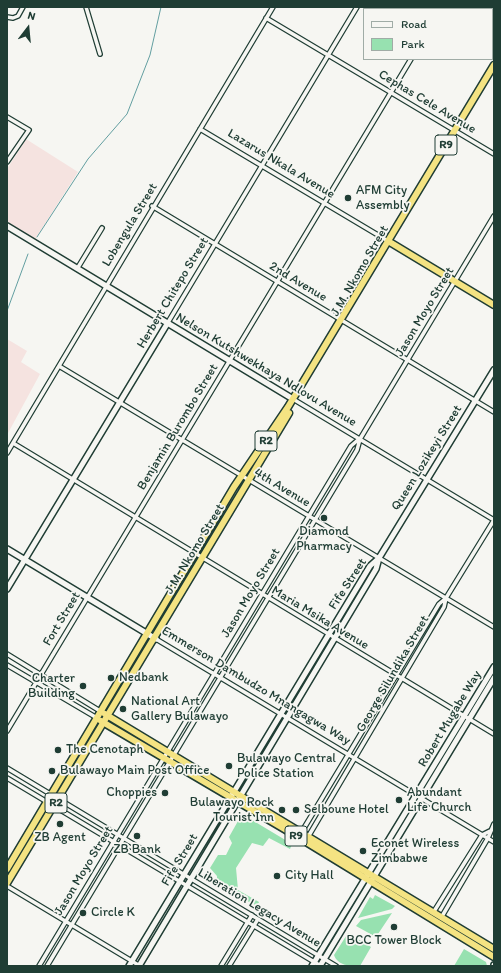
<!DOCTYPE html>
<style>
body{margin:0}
#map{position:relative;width:501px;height:973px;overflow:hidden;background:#f6f6f2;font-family:Itim,sans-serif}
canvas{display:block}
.frame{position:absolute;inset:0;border:8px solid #1f3d34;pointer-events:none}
.legend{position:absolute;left:363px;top:8px;width:130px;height:52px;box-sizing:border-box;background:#f6f6f2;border:1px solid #a0aca6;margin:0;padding:5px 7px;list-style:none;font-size:12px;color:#1f3d34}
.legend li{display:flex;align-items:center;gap:8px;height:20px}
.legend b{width:20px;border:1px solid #a0aca6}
.north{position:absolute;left:8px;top:8px;width:40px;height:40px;-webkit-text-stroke:3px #f6f6f2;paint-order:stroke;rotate:16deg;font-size:11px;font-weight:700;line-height:16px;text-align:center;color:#1f3d34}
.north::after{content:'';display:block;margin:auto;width:14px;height:18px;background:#1f3d34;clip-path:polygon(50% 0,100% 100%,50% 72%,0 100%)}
</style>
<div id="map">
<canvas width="501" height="973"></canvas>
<div class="frame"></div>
<ul class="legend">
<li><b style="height:5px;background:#f6f6f2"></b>Road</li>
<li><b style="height:11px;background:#97e1b0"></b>Park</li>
</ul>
<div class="north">N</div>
</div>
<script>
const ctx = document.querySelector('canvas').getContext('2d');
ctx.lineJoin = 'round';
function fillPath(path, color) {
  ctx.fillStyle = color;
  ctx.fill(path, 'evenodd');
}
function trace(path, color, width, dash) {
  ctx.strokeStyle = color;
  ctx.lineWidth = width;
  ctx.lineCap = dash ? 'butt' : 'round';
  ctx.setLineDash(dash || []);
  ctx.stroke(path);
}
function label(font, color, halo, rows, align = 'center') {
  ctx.font = font + ' Itim,sans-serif';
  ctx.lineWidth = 3.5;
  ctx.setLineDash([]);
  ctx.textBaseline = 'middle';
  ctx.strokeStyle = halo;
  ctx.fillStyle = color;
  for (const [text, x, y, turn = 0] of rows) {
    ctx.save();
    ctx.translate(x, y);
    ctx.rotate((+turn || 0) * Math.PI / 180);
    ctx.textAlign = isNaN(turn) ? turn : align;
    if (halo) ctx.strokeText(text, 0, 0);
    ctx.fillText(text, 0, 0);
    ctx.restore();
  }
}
const built = new Path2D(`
 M 26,139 L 78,172 L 34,241 L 7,224 L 7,169 Z
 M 7,339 L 27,351 L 21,362 L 40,374 L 7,435 Z`);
const green = new Path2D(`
 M 242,814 L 292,844 L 290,849 L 269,838 L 263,846 L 252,843 L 236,868 L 238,890 L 259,902 L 257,906 L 214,884 L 217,881 L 217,876 L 210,868 L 218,855 L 226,855 L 232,843 L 229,837 Z
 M 375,895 L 395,906 L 392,909 L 358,918 L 370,897 L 373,899 Z
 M 392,913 L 376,937 L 356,926 L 361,920 Z
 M 348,933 L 371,947 L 360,966 C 350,966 338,966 334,955 Z
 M 464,949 L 486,962 L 487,966 L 454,966 Z`);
const stream = new Path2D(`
 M 37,237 L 88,159 L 127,114 L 150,55 L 161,7
 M 7,311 L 28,254`);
const street = new Path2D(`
 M 86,7 L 100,54
 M 442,9 L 443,7
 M 7,17 L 13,18 L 18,16 L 23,7
 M 266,18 L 494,154
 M 7,117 L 29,130 L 7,162
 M 200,129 L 388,241
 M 152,206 L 494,412
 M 77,269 L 102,228
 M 167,324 L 357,7
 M 59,366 L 494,627
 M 293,399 L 494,520
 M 13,443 L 494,734
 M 7,453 L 273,7
 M 156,639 L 494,842
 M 7,654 L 100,711
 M 7,665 L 97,718
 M 7,731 L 411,59
 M 7,768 L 336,966
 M 7,778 L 321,966
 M 301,833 L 439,604 L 446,598 L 494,520
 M 308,837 L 444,607 L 446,598
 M 7,886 L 140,966
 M 433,913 L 482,835 L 490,831
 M 441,918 L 488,838 L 494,824
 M 39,966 L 351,446 L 359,439
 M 47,966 L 357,450 L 360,439 L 494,216
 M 221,966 L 252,915
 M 229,966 L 258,919`);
const secondary = new Path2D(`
 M 7,226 L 293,399
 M 7,549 L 156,639
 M 7,589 L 167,324
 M 129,966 L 370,566 L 379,558 L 494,370
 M 139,966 L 376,569 L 379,558
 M 312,966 L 494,667
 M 320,966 L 494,678
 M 494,966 L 494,965`);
const highway = new Path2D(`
 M 388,241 L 494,305
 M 105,714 L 494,949
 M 101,721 L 298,837 L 494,957
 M 7,869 L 234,487 L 288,407 L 494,65
 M 7,883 L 289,413`);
const markers = [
 [348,198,4,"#1f3d34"],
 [324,518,4,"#1f3d34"],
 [111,678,4,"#1f3d34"],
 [83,686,4,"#1f3d34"],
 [123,709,4,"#1f3d34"],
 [58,750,4,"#1f3d34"],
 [229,766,4,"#1f3d34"],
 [52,771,4,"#1f3d34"],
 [165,793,4,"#1f3d34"],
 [399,800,4,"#1f3d34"],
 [282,810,4,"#1f3d34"],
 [296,810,4,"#1f3d34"],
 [60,824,4,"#1f3d34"],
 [137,836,4,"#1f3d34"],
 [363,851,4,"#1f3d34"],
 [277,876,4,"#1f3d34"],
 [83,913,4,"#1f3d34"],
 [394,927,4,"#1f3d34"]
];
const shields = [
 [446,145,22],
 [266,441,22],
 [56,803,22],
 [296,836,22]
];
const shieldNames = [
 ["R9",446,145],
 ["R2",266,441],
 ["R2",56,803],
 ["R9",296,836]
];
const streetNames = [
 ["Cephas Cele Avenue",427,102,31],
 ["Lazarus Nkala Avenue",281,164,31],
 ["Lobengula Street",130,225,-59],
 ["J.M. Nkomo Street",360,271,-60],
 ["2nd Avenue",298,282,31],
 ["Herbert Chitepo Street",173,293,-59],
 ["Jason Moyo Street",425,312,-59],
 ["Nelson Kutshwekhaya Ndlovu Avenue",266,370,31],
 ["Benjamin Burombo Street",178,427,-59],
 ["Queen Lozikeyi Street",427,458,-58],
 ["4th Avenue",282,488,31],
 ["J.M. Nkomo Street",195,549,-59],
 ["Fife Street",348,584,-57],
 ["Jason Moyo Street",251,593,-59],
 ["Maria Msika Avenue",320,618,31],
 ["Fort Street",62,619,-59],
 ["George Silundika Street",393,674,-60],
 ["Emmerson Dambudzo Mnangagwa Way",256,686,31],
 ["Robert Mugabe Way",450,719,-59],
 ["Fife Street",180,860,-59],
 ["Jason Moyo Street",84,871,-59],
 ["Liberation Legacy Avenue",259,908,31]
];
const poiNames = [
 ["AFM City",356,191],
 ["Assembly",356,206],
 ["Diamond",324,532,"center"],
 ["Pharmacy",324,547,"center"],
 ["Nedbank",119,678],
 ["Charter",75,679,"right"],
 ["Building",75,694,"right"],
 ["National Art",131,702],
 ["Gallery Bulawayo",131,717],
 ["The Cenotaph",66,750],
 ["Bulawayo Central",237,759],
 ["Police Station",237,774],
 ["Bulawayo Main Post Office",60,771],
 ["Choppies",157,793,"right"],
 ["Abundant",407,793],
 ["Life Church",407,808],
 ["Bulawayo Rock",274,803,"right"],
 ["Tourist Inn",274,818,"right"],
 ["Selboune Hotel",304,810],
 ["ZB Agent",60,838,"center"],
 ["Econet Wireless",371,844],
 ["Zimbabwe",371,859],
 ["ZB Bank",137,850,"center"],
 ["City Hall",285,876],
 ["Circle K",91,913],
 ["BCC Tower Block",394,941,"center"]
];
fillPath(built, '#f5e3e0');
fillPath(green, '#97e1b0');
trace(stream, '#629ea0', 1);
trace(street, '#1f3d34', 6);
trace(secondary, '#1f3d34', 8);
trace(highway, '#1f3d34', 9);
trace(street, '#f6f6f2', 3.5);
trace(secondary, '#f6f6f2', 5);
trace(highway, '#f4e382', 6);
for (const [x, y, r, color] of markers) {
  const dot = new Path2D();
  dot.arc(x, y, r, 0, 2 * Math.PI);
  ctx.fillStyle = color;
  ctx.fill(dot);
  trace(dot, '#f6f6f2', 1.5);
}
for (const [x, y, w] of shields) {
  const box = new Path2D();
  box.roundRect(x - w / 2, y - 10, w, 20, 3);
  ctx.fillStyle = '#f6f6f2';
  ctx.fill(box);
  trace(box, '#1f3d34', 1);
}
label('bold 12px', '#1f3d34', null, shieldNames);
label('13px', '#1f3d34', '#f6f6f2', streetNames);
label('13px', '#1f3d34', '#f6f6f2', poiNames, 'left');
</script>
